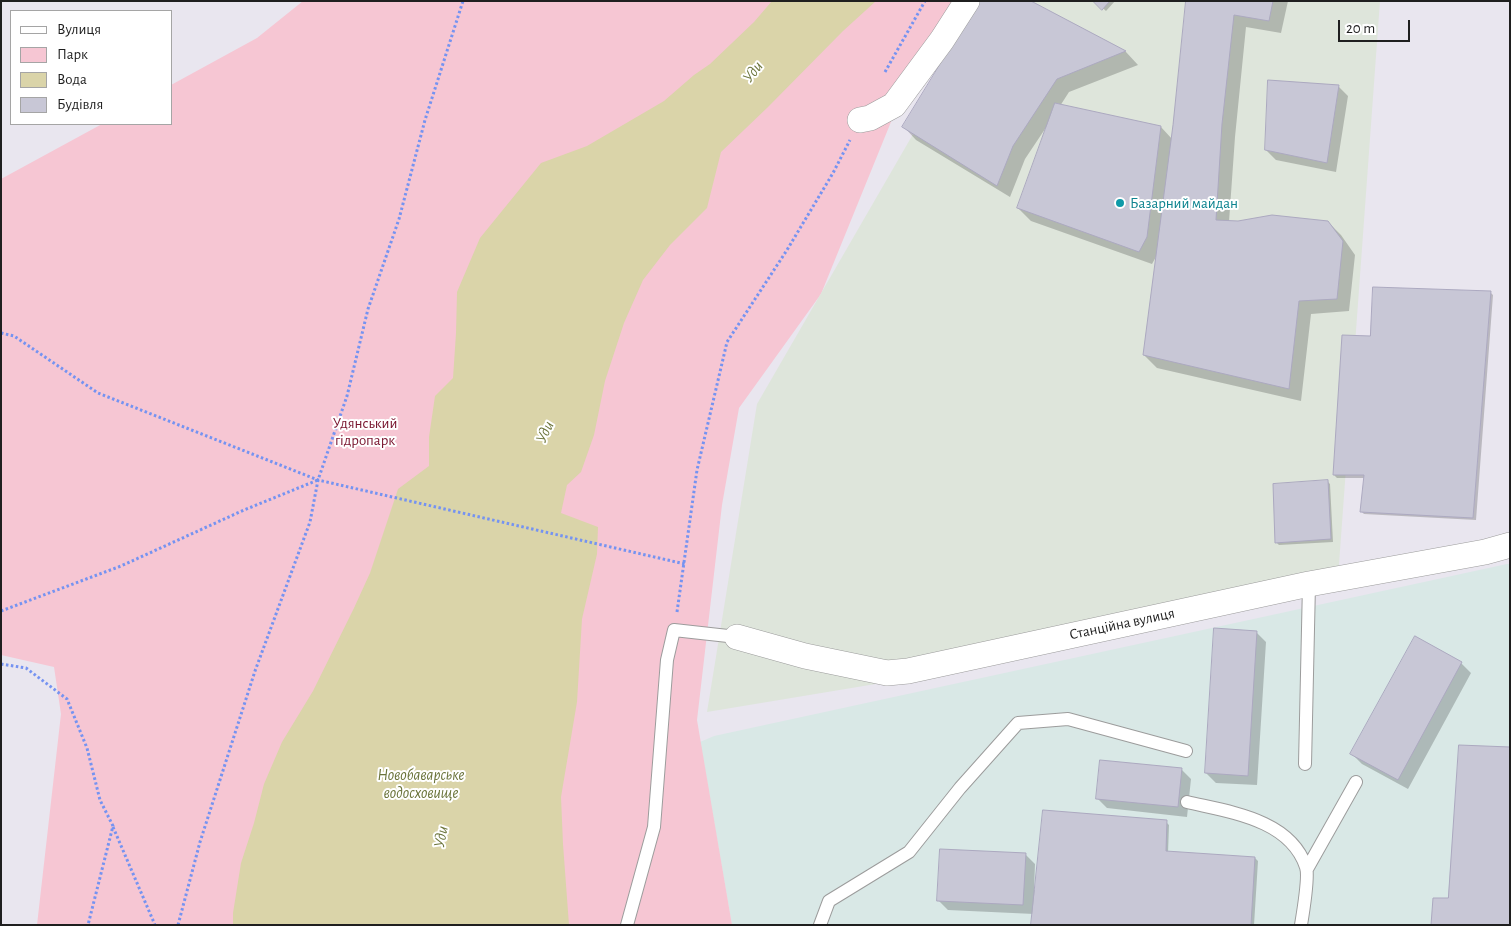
<!DOCTYPE html>
<meta charset="utf-8">
<style>
body{margin:0}
#map{position:relative;width:1511px;height:926px;overflow:hidden;background:#e9e6ef;font-family:"Alegreya Sans",sans-serif}
canvas{display:block}
.frame{position:absolute;inset:0;border:2px solid #1f1f1f;pointer-events:none}
.legend{position:absolute;left:10px;top:10px;width:162px;height:115px;box-sizing:border-box;background:#fff;border:1px solid #a5a5a5;margin:0;padding:6px 9px;list-style:none;font-size:15px;color:#1f1f1f}
.legend li{display:flex;align-items:center;gap:10px;height:25px}
.legend b{width:25px;border:1px solid #a5a5a5}
.scale{position:absolute;left:1338px;top:20px;width:72px;height:22px;box-sizing:border-box;border:2px solid #1f1f1f;border-top:0;padding-left:6px;font-size:15px;line-height:18px;white-space:nowrap;color:#1f1f1f;-webkit-text-stroke:4px #fff;paint-order:stroke}
</style>
<div id="map">
<canvas width="1511" height="926"></canvas>
<div class="frame"></div>
<ul class="legend">
<li><b style="height:6px;background:#fff"></b>Вулиця</li>
<li><b style="height:14px;background:#f6c6d3"></b>Парк</li>
<li><b style="height:14px;background:#dad4a9"></b>Вода</li>
<li><b style="height:14px;background:#c8c7d6"></b>Будівля</li>
</ul>
<div class="scale">20 m</div>
</div>
<script>
const ctx = document.querySelector('canvas').getContext('2d');
ctx.lineJoin = 'round';
function fillPath(path, color) {
  ctx.fillStyle = color;
  ctx.fill(path, 'evenodd');
}
function trace(path, color, width, dash) {
  ctx.strokeStyle = color;
  ctx.lineWidth = width;
  ctx.lineCap = dash ? 'butt' : 'round';
  ctx.setLineDash(dash || []);
  ctx.stroke(path);
}
function label(font, color, halo, rows, align = 'center') {
  ctx.font = font + ' "Alegreya Sans",sans-serif';
  ctx.lineWidth = 4;
  ctx.setLineDash([]);
  ctx.textBaseline = 'middle';
  ctx.strokeStyle = halo;
  ctx.fillStyle = color;
  for (const [text, x, y, turn = 0] of rows) {
    ctx.save();
    ctx.translate(x, y);
    ctx.rotate((+turn || 0) * Math.PI / 180);
    ctx.textAlign = isNaN(turn) ? turn : align;
    if (halo) ctx.strokeText(text, 0, 0);
    ctx.fillText(text, 0, 0);
    ctx.restore();
  }
}
const industrial = new Path2D(`
 M 1507,564 L 1510,564 L 1510,925 L 732,925 L 700,742 L 714,736 Z`);
const park = new Path2D(`
 M 303,1 L 959,1 L 893,117 L 821,294 L 739,408 L 722,505 L 697,720 L 732,925 L 37,925 L 61,714 L 54,667 L 1,655 L 1,179 L 102,124 L 171,124 L 171,85 L 257,38 Z`);
const plaza = new Path2D(`
 M 990,1 L 1380,1 L 1338,578 L 978,667 L 707,712 L 757,404 Z`);
const water = new Path2D(`
 M 772,1 L 876,1 L 843,31 L 768,107 L 721,152 L 707,208 L 670,245 L 643,280 L 624,323 L 605,381 L 594,435 L 581,472 L 567,485 L 561,513 L 598,527 L 597,554 L 582,619 L 577,702 L 561,797 L 563,844 L 569,925 L 233,925 L 233,913 L 241,863 L 254,823 L 264,784 L 282,742 L 313,691 L 354,608 L 370,573 L 398,489 L 429,466 L 429,437 L 435,396 L 453,378 L 456,333 L 457,292 L 480,238 L 541,163 L 587,146 L 664,101 L 694,75 L 710,64 L 754,22 Z`);
const shadow = new Path2D(`
 M 1028,1 L 1126,52 L 1138,65 L 1069,92 L 1060,106 L 1161,127 L 1172,139 L 1187,1 L 1288,1 L 1281,33 L 1246,27 L 1235,137 L 1229,222 L 1328,222 L 1341,235 L 1355,255 L 1349,311 L 1311,314 L 1301,401 L 1157,368 L 1144,355 L 1157,255 L 1152,264 L 1031,221 L 1018,208 L 1047,126 L 1025,159 L 1010,197 L 916,140 L 904,127 Z
 M 1095,1 L 1115,1 L 1106,11 Z
 M 1339,87 L 1348,96 L 1336,172 L 1276,160 L 1266,150 Z
 M 1490,292 L 1493,295 L 1476,520 L 1364,514 L 1361,511 L 1365,478 L 1337,478 L 1334,475 L 1372,337 Z
 M 1327,481 L 1330,484 L 1333,542 L 1279,545 L 1276,542 Z
 M 1256,632 L 1266,642 L 1257,785 L 1216,783 L 1206,773 Z
 M 1415,638 L 1461,663 L 1471,673 L 1408,789 L 1362,764 L 1352,754 Z
 M 1182,770 L 1191,779 L 1187,817 L 1107,808 L 1097,798 Z
 M 1166,822 L 1169,825 L 1168,853 L 1255,858 L 1258,861 L 1254,925 L 1033,925 L 1034,914 L 948,910 L 938,900 L 1025,854 L 1035,864 L 1034,890 L 1036,890 Z`);
const building = new Path2D(`
 M 979,1 L 1031,1 L 1126,51 L 1057,79 L 1013,146 L 997,186 L 902,127 Z
 M 1093,1 L 1110,1 L 1102,10 Z
 M 1186,1 L 1273,1 L 1269,21 L 1234,15 L 1222,124 L 1216,220 L 1238,221 L 1272,215 L 1328,221 L 1343,241 L 1337,299 L 1299,301 L 1289,389 L 1143,355 L 1173,125 Z
 M 1268,80 L 1339,85 L 1327,163 L 1265,150 Z
 M 1055,103 L 1161,126 L 1147,237 L 1139,252 L 1017,208 Z
 M 1373,287 L 1491,291 L 1473,518 L 1360,512 L 1364,475 L 1333,475 L 1342,335 L 1370,336 Z
 M 1328,480 L 1331,539 L 1275,543 L 1273,484 Z
 M 1214,628 L 1257,631 L 1248,776 L 1205,773 Z
 M 1415,636 L 1462,662 L 1398,780 L 1350,754 Z
 M 1459,745 L 1510,747 L 1510,925 L 1431,925 L 1433,898 L 1448,898 Z
 M 1100,760 L 1182,768 L 1178,807 L 1096,799 Z
 M 1043,810 L 1167,820 L 1166,851 L 1255,857 L 1251,925 L 1031,925 Z
 M 940,849 L 1026,853 L 1023,905 L 937,901 Z`);
const path = new Path2D(`
 M 885,72 L 925,1
 M 1,333 L 14,336 L 98,393 L 318,480 L 685,564
 M 1,611 L 121,566 L 244,510 L 318,480
 M 677,612 L 697,470 L 727,342 L 787,250 L 833,173 L 850,140
 M 1,664 L 26,668 L 67,699 L 87,748 L 100,800 L 113,826 L 88,925
 M 113,827 L 155,925
 M 178,925 L 200,842 L 255,671 L 310,522 L 318,480 L 347,396 L 368,309 L 399,219 L 425,120 L 463,1`);
const lane = new Path2D(`
 M 1305,764 L 1309,584
 M 1187,802 C 1229,812 1290,819 1306,867 C 1309,876 1303,913 1301,925
 M 1307,869 L 1356,782
 M 627,925 L 654,827 L 667,660 L 674,630 L 737,637
 M 820,925 L 829,901 L 909,852 L 960,788 L 1018,723 L 1068,719 L 1186,751`);
const street = new Path2D(`
 M 860,120 L 870,118 L 894,105 L 942,40 L 967,1
 M 737,637 L 805,656 L 887,673 L 908,671 L 1309,584 L 1485,552 L 1510,545`);
const markers = [
 [1120,203,5,"#0f9aa8"]
];
const cultureNames = [
 ["Базарний майдан",1130,203]
];
const parkNames = [
 ["Удянський",365,423],
 ["гідропарк",365,440]
];
const streetNames = [
 ["Станційна вулиця",1122,624,-12]
];
const waterNames = [
 ["Уди",753,72,-52],
 ["Уди",545,432,-65],
 ["Новобаварське",421,775],
 ["водосховище",421,793],
 ["Уди",441,837,-79]
];
fillPath(industrial, '#d9e8e6');
fillPath(park, '#f6c6d3');
fillPath(plaza, '#dee5db');
fillPath(water, '#dad4a9');
fillPath(shadow, '#0003');
fillPath(building, '#c8c7d6');
trace(building, '#aca9c0', 1);
trace(lane, '#9c9c9c', 14);
trace(street, '#9c9c9c', 26);
trace(path, '#7593f1', 3, [2.5, 2.5]);
trace(lane, '#fff', 12);
trace(street, '#fff', 25);
for (const [x, y, r, color] of markers) {
  const dot = new Path2D();
  dot.arc(x, y, r, 0, 2 * Math.PI);
  ctx.fillStyle = color;
  ctx.fill(dot);
  trace(dot, '#fff', 2);
}
label('15px', '#0d838f', '#fff', cultureNames, 'left');
label('15px', '#78132d', '#fff', parkNames);
label('15px', '#1f1f1f', '#fff', streetNames);
label('italic 16px', '#6b743b', '#fff', waterNames);
</script>
